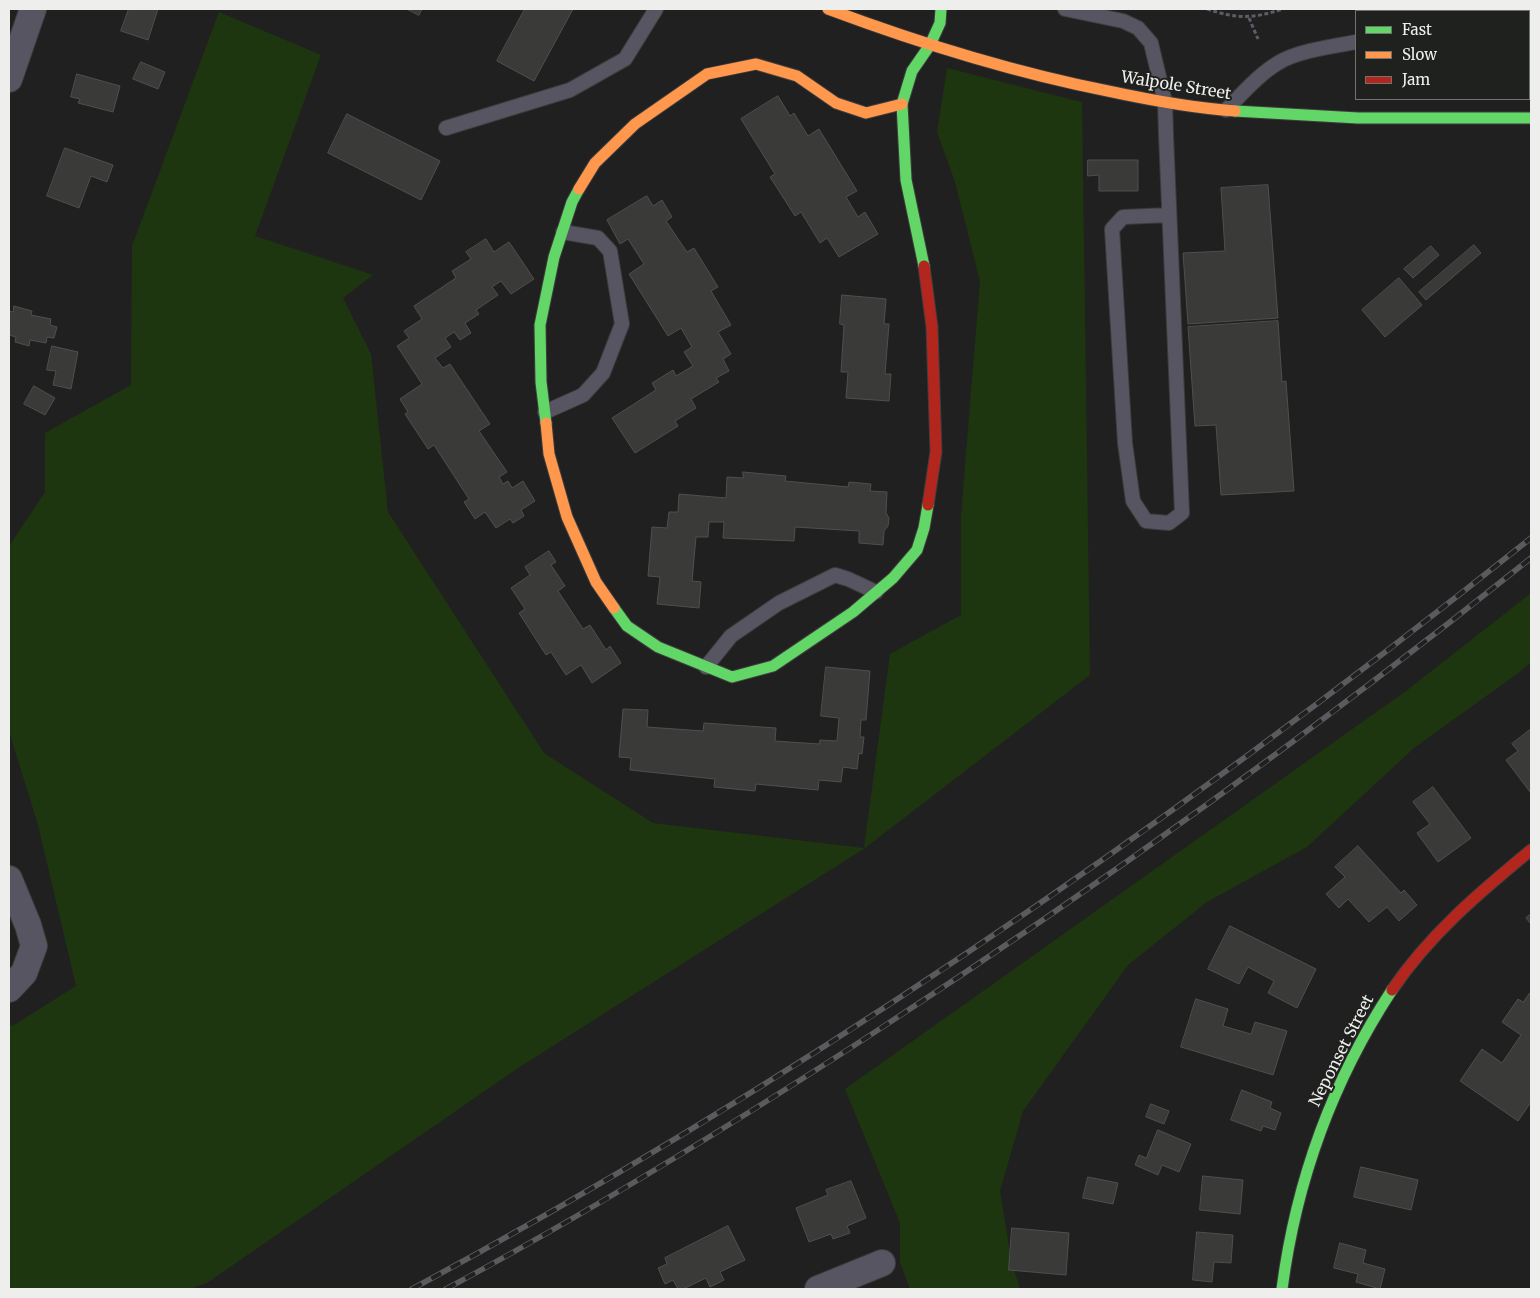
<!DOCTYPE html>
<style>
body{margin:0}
#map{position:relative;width:1540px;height:1298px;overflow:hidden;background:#202020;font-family:Merriweather,serif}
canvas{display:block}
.frame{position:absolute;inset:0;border:10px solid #eeefed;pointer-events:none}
.legend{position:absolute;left:1355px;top:10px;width:175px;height:90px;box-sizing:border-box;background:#1f211f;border:1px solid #727371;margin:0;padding:6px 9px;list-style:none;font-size:15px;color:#eeefed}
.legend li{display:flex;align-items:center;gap:10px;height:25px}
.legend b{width:25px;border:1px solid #727371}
</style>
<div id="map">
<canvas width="1540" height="1298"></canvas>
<div class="frame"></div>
<ul class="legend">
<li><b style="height:6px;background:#63d668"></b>Fast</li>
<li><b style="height:6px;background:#ff974d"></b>Slow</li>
<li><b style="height:6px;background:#b3261e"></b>Jam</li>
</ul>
</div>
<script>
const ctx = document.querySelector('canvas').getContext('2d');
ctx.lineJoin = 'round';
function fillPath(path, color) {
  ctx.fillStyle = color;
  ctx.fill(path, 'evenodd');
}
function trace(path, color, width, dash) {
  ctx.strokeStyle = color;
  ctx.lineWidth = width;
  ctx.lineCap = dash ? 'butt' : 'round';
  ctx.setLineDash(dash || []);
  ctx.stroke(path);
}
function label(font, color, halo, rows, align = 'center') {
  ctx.font = font + ' Merriweather,serif';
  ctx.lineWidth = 4;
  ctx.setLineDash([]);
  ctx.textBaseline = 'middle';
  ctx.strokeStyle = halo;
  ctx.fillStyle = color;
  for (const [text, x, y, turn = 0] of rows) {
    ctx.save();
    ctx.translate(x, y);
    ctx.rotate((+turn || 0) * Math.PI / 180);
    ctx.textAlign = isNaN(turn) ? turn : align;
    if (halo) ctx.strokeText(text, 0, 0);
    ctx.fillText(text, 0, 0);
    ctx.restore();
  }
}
const green = new Path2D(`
 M 219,12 L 321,55 L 255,236 L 373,275 L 343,298 L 371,354 L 388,512 L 544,753 L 653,823 L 864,848 L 890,654 L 961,615 L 961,516 L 980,281 L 955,182 L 937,132 L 947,68 L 1082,102 L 1090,675 L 865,848 L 518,1068 L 207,1283 L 189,1289 L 9,1289 L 9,1026 L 14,1025 L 76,986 L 38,825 L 9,731 L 9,546 L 45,492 L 45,433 L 131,385 L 132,246 Z
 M 1531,593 L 1531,662 L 1521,671 L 1414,748 L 1307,847 L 1207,902 L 1128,965 L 1023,1111 L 1000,1191 L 1011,1259 L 1020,1289 L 910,1289 L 900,1262 L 900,1223 L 845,1089 L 1406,691 Z`);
const building = new Path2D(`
 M 129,9 L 158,9 L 148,40 L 121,31 Z
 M 407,9 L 422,9 L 419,15 Z
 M 525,9 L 573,9 L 534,81 L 497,61 Z
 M 141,62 L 165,72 L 158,89 L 133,79 Z
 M 77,74 L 120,86 L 113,112 L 78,103 L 80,99 L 71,97 Z
 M 778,96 L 790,116 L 794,113 L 808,136 L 819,129 L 857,191 L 846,197 L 858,217 L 865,212 L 878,234 L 839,257 L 827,238 L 820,243 L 801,212 L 795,216 L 770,177 L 775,174 L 741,119 Z
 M 347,114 L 440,161 L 421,200 L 328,153 Z
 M 65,148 L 113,165 L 107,182 L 91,176 L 79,208 L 47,196 Z
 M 1088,160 L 1138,160 L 1138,191 L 1099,191 L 1099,175 L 1088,176 Z
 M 1268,185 L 1278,318 L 1188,324 L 1183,253 L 1225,251 L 1221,188 Z
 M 647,196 L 653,206 L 662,200 L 672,217 L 666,221 L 687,252 L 694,248 L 718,287 L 711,291 L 731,325 L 718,332 L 731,354 L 723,359 L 729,371 L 716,378 L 719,382 L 691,399 L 696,408 L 675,421 L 678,426 L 635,453 L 612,418 L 656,390 L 652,383 L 673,370 L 676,376 L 693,366 L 684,352 L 692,347 L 681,328 L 668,336 L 629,274 L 644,264 L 628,239 L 620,244 L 607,220 Z
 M 486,239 L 494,252 L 509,242 L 534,279 L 511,294 L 501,281 L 492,287 L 498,295 L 476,310 L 479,314 L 465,323 L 471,333 L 460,340 L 454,332 L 445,338 L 451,347 L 435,358 L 443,368 L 450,364 L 490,424 L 479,431 L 507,472 L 499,477 L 503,484 L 508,481 L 512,488 L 523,481 L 535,501 L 521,510 L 524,516 L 513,523 L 510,519 L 496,528 L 485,512 L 475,519 L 464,502 L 469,499 L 434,445 L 428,449 L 405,414 L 408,412 L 400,399 L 422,384 L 397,346 L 409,338 L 404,331 L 422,319 L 414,306 L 456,278 L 452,271 L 471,259 L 466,252 Z
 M 1474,245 L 1481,253 L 1426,300 L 1419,292 Z
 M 1431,246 L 1439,255 L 1413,278 L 1404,269 Z
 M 1399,278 L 1422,305 L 1385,337 L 1362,310 Z
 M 842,295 L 886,299 L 884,324 L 889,324 L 885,374 L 891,374 L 889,401 L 846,398 L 848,372 L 841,372 L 844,325 L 840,324 Z
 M 14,306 L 32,311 L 31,315 L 51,319 L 50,325 L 57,327 L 54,338 L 47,337 L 46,343 L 30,340 L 29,346 L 15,342 L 16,337 L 9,335 L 9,311 L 13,312 Z
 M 1278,321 L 1282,382 L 1286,381 L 1294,491 L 1221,495 L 1216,425 L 1195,426 L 1188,327 Z
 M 52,346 L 78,352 L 71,389 L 53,385 L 56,371 L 47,370 Z
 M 34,386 L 55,398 L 45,415 L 24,404 Z
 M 743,472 L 786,476 L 785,481 L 848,487 L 849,482 L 871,484 L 870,491 L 887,492 L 886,513 L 889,518 L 888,526 L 884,531 L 883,545 L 859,543 L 859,531 L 795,527 L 794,541 L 723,538 L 724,522 L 709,522 L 708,537 L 696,537 L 692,581 L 701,582 L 699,608 L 657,604 L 660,577 L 648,576 L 652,527 L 667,528 L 669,512 L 678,512 L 679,494 L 726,498 L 727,477 L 743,478 Z
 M 549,551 L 556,562 L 551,565 L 565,586 L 558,591 L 583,629 L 590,625 L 606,650 L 610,646 L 621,663 L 592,683 L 581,665 L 566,675 L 551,652 L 546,655 L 519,613 L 525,609 L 511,588 L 530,575 L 525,567 Z
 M 826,667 L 870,671 L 866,720 L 861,720 L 860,737 L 864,737 L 862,754 L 859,753 L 857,769 L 843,767 L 841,782 L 819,780 L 818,790 L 756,784 L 755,791 L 714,787 L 715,779 L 630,770 L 631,758 L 619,757 L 623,709 L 648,710 L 647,727 L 703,731 L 704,723 L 776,728 L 775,741 L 819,744 L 820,740 L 837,741 L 839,718 L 821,716 Z
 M 1531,729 L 1531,791 L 1530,792 L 1506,760 L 1518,751 L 1512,744 Z
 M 1433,787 L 1471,838 L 1438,862 L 1417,833 L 1430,824 L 1413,802 Z
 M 1358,846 L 1401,893 L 1404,890 L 1417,905 L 1399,921 L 1387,907 L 1369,922 L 1348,899 L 1339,908 L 1326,894 L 1345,877 L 1335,867 Z
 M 1531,914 L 1531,924 L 1526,918 Z
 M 1230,926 L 1316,969 L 1297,1008 L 1268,993 L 1274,981 L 1248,967 L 1239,984 L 1208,969 Z
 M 1530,993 L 1531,993 L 1531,1102 L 1518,1121 L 1460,1081 L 1482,1049 L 1502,1063 L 1521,1035 L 1502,1022 L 1518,999 L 1523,1002 Z
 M 1196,999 L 1228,1009 L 1223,1026 L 1251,1034 L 1255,1022 L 1287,1031 L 1273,1075 L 1181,1047 Z
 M 1242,1090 L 1272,1102 L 1270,1108 L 1281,1113 L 1275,1130 L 1263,1126 L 1261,1131 L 1231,1120 Z
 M 1151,1104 L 1169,1111 L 1164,1124 L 1146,1117 Z
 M 1158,1130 L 1191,1144 L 1179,1172 L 1162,1165 L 1158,1175 L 1135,1165 L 1139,1155 L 1146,1158 Z
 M 1361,1167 L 1418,1180 L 1411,1210 L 1354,1197 Z
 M 1203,1176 L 1243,1180 L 1240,1214 L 1200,1210 Z
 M 1088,1177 L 1118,1183 L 1113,1204 L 1083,1198 Z
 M 851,1181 L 866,1218 L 847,1226 L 850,1233 L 833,1239 L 831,1234 L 809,1242 L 796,1208 L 828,1195 L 826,1190 Z
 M 728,1226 L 745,1260 L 720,1272 L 724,1280 L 710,1287 L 706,1278 L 683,1289 L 678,1289 L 673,1280 L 665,1284 L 658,1268 L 667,1264 L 665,1258 Z
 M 1012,1228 L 1069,1233 L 1066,1275 L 1009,1270 Z
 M 1197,1232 L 1233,1235 L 1231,1263 L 1214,1262 L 1212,1282 L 1193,1280 Z
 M 1340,1243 L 1366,1250 L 1363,1263 L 1385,1269 L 1380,1289 L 1356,1282 L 1358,1274 L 1334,1268 Z`);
const path = new Path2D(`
 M 1207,9 C 1238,19 1251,19 1283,9
 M 1426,11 L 1426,9
 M 1249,18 L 1258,39`);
const lane = new Path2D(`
 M 1065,9 L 1123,21 L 1138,28 L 1151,43 L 1165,102 L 1166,135 L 1182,513 L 1169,523 L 1146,521 L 1133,501 L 1125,443 L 1112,229 L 1123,217 L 1169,215
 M 1529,52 L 1531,53
 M 1226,110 C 1242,94 1258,75 1278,63 C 1296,51 1334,46 1356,42
 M 446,128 L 570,90 L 625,59 L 656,9
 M 545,412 L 583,395 L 603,373 L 622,324 L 610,251 L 598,238 L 563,232
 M 706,667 L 731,636 L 779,603 L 835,575 L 848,579 L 876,592`);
const street = new Path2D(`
 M 9,79 L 33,9
 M 9,879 L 28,925 L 34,946 L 24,973 L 9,989
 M 818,1289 L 882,1263`);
const fast = new Path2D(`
 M 1235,111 L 1358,118 L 1531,118
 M 924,266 L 906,180 L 902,104 L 912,71 L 930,45 L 940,23 L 941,9
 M 546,423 L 541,382 L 540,325 L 554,257 L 572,202 L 579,189
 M 614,608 L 627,626 L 658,647 L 732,677 L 773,666 L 853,612 L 893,578 L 917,550 L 924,528 L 928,505
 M 1282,1289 C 1296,1182 1333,1080 1392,990`);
const slow = new Path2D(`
 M 828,9 C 919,43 1012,72 1108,91 C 1150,100 1192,108 1235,111
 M 579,189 L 595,163 L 635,124 L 707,74 L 756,64 L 797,76 L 836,103 L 866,113 L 902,104
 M 546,423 L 549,454 L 567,517 L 596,582 L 614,608`);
const jam = new Path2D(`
 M 924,266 L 932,327 L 936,452 L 928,505
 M 1392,990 C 1429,935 1480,892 1531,850`);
const rail = new Path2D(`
 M 412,1289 C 808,1076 1180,818 1531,538
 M 446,1289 C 593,1210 735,1123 875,1032 C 1101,885 1320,727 1531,558`);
const streetNames = [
 ["Walpole Street",1176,86,9],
 ["Neponset Street",1342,1051,-63]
];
fillPath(green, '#1d360f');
fillPath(building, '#3a3a39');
trace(building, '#4f4f4f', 1);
trace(lane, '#3d3d3d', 16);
trace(street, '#3d3d3d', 28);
trace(fast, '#3d3d3d', 13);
trace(slow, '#3d3d3d', 13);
trace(jam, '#3d3d3d', 13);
trace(path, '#5e5c65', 3, [4, 2.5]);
trace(lane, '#585562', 14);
trace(street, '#585562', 26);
trace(fast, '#63d668', 11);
trace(slow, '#ff974d', 11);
trace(jam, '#b3261e', 11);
trace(rail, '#5c5a5f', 5.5);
trace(rail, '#1f211f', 4, [11]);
label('16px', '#eeefed', '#1f211f', streetNames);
</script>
